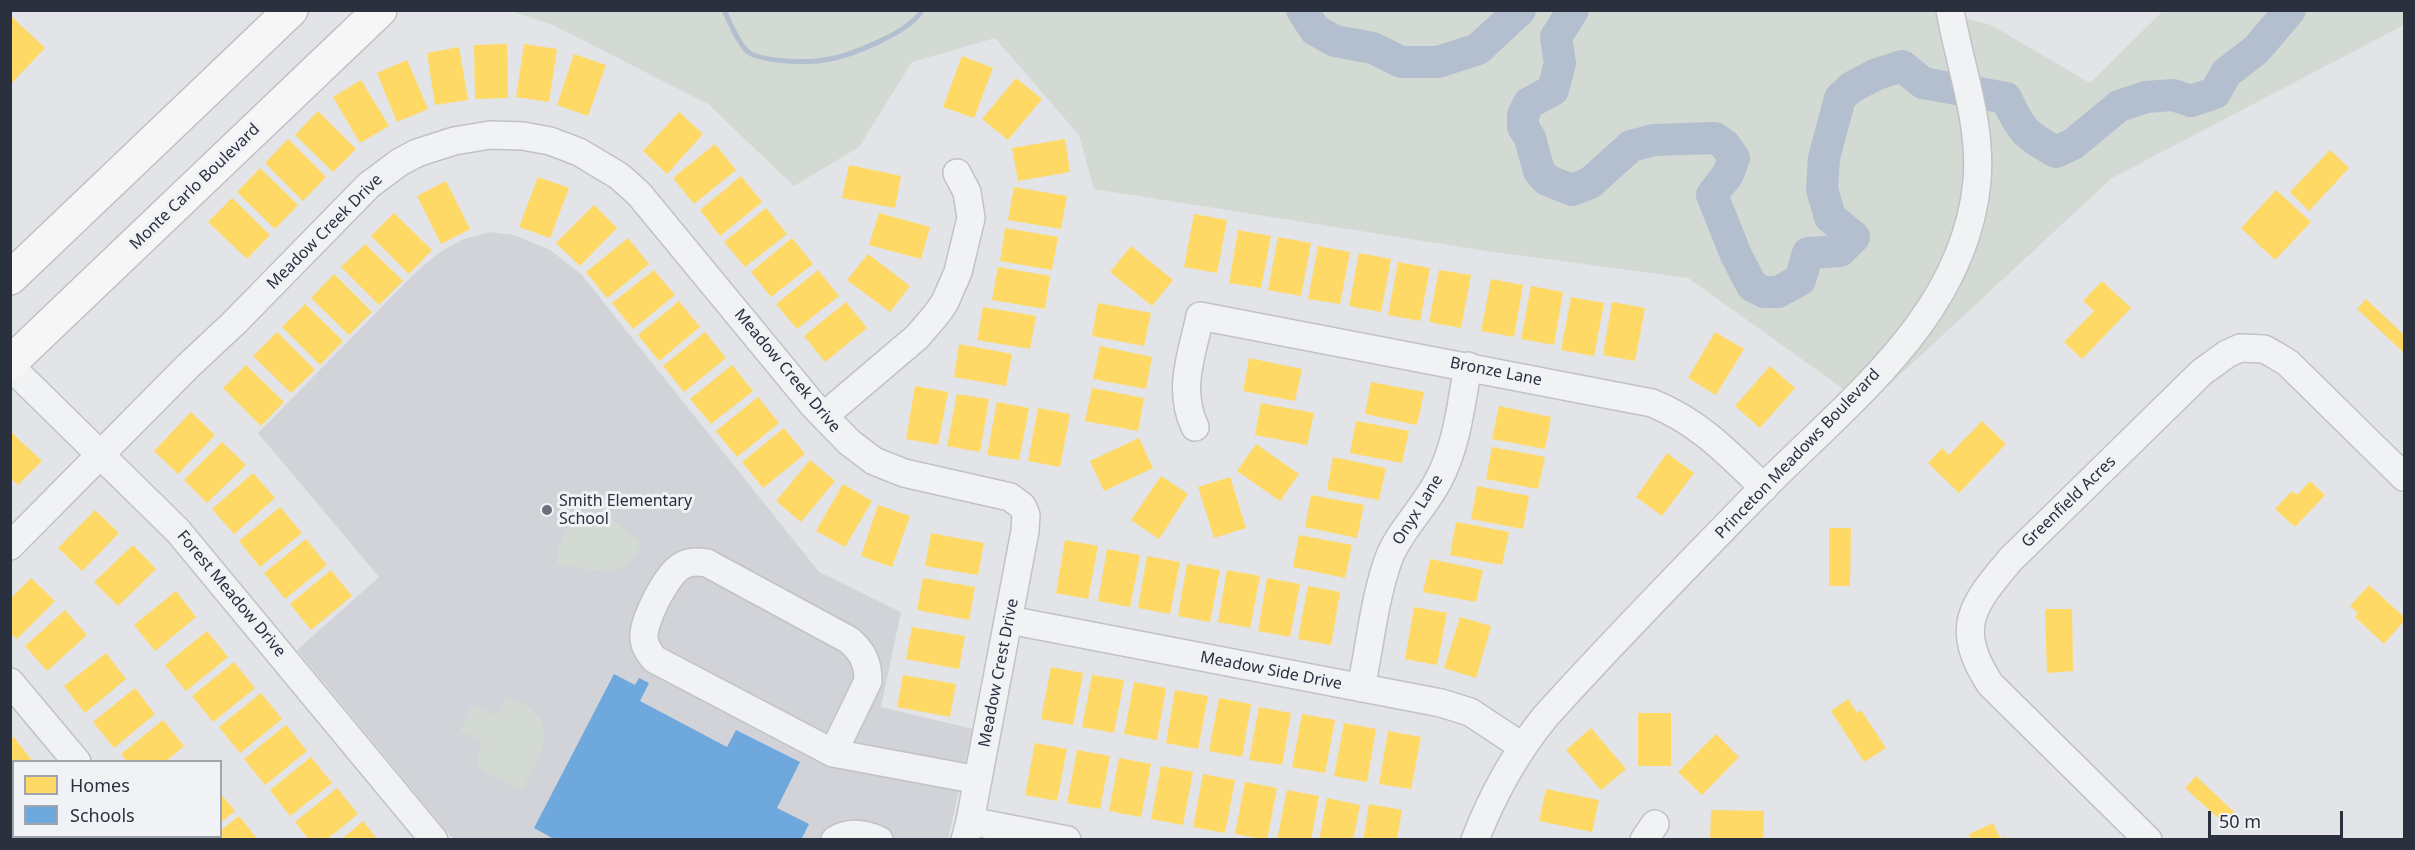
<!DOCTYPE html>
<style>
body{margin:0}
#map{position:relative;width:2415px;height:850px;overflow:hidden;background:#e2e4e7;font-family:"Noto Sans",sans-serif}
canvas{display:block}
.frame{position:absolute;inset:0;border:12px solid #2b303e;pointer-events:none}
.legend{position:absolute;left:12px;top:760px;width:210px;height:78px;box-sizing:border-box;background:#f0f2f5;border:2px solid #a1a4ac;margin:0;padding:8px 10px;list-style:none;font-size:18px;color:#2b303e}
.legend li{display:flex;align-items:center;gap:12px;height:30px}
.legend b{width:30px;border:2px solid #a1a4ac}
.scale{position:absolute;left:2208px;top:811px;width:135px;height:27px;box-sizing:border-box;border:3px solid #2b303e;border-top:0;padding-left:8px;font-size:18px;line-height:21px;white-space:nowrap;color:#2b303e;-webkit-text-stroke:4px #f0f2f5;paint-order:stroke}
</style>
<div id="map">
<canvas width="2415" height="850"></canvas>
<div class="frame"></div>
<ul class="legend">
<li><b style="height:16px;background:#ffd966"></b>Homes</li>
<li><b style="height:16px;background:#6fa8dc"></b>Schools</li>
</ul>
<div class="scale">50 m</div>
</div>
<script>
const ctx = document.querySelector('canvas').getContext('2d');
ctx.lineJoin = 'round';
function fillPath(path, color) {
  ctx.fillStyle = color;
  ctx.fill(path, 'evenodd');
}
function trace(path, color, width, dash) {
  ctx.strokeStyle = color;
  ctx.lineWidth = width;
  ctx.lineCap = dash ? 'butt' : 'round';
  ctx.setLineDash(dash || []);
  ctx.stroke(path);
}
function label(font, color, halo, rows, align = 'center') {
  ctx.font = font + ' "Noto Sans",sans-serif';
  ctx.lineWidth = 6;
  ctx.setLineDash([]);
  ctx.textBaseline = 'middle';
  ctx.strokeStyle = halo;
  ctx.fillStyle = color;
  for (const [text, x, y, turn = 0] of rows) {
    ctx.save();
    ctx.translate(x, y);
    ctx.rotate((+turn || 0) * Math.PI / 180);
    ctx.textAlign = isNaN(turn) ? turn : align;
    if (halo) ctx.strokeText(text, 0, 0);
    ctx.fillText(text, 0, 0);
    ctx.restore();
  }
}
const built = new Path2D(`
 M 490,232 L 514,235 L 550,250 L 581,274 L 819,572 L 901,612 L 881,707 L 973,729 L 948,839 L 453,839 L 297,650 L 379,577 L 258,433 L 415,273 L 440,252 L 464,239 Z`);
const green = new Path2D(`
 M 511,11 L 1936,11 L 1991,25 L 2090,83 L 2163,11 L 2404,11 L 2404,25 L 2112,178 L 1864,408 L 1842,388 L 1688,278 L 1487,251 L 1094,189 L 1079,135 L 995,38 L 912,62 L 859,147 L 794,186 L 708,104 L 553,25 Z
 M 588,510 L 613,521 L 639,540 C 641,548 638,555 632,561 C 612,581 585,564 563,567 L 557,564 C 556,541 571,523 588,510 Z
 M 507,697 C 515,701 525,704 532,710 C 559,732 533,767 522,791 L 480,769 L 476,759 L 483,742 L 460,731 L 472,705 L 496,717 Z`);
const homes = new Path2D(`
 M 10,15 L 45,48 L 10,85 Z
 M 507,44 L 508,98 L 475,99 L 474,45 Z
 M 524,44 L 557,49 L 549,102 L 516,97 Z
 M 459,47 L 468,100 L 435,105 L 427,53 Z
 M 574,54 L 606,65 L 588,116 L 557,105 Z
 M 962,56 L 993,68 L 974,118 L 943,107 Z
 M 407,60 L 428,109 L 397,122 L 377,73 Z
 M 1016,78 L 1042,99 L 1008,140 L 982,119 Z
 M 361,80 L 389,126 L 360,143 L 333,97 Z
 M 318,111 L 356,149 L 333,172 L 295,135 Z
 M 679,112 L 703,134 L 667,174 L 643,151 Z
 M 288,139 L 326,177 L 303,201 L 265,163 Z
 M 1065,139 L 1070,172 L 1018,181 L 1012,148 Z
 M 715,144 L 736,170 L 694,204 L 673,178 Z
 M 2330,150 L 2349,168 L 2309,211 L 2290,192 Z
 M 849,165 L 901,176 L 895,208 L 842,198 Z
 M 260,168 L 298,205 L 275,229 L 237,192 Z
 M 741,176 L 762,202 L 720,236 L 700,210 Z
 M 538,177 L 569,188 L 550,238 L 519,227 Z
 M 446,181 L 470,229 L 441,244 L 417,196 Z
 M 1014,187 L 1067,196 L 1061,229 L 1008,220 Z
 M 2276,190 L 2311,222 L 2275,260 L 2241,228 Z
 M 232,198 L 270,235 L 247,259 L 208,222 Z
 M 594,205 L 617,228 L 580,266 L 556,243 Z
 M 766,208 L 787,234 L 745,267 L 724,242 Z
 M 394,213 L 432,250 L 409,274 L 371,236 Z
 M 879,213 L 930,227 L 921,259 L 869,245 Z
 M 1194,214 L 1227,220 L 1217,273 L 1184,267 Z
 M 1005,228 L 1058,237 L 1052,270 L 1000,261 Z
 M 1238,230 L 1271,236 L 1261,288 L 1229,283 Z
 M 1278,237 L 1311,243 L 1301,296 L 1268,290 Z
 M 628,238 L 649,264 L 607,298 L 586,272 Z
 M 792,238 L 813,264 L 771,297 L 751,272 Z
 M 365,244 L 403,281 L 379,305 L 341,267 Z
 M 1131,246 L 1173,280 L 1152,306 L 1110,272 Z
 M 1318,246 L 1350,252 L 1340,304 L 1308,299 Z
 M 1359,253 L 1391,259 L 1381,312 L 1349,306 Z
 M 868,254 L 910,286 L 890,312 L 847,280 Z
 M 1398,262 L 1430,268 L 1420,321 L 1388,315 Z
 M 998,267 L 1050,276 L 1045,309 L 992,300 Z
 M 654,270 L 675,295 L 633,329 L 612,303 Z
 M 818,270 L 839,296 L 797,329 L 776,304 Z
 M 1439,270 L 1471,275 L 1461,328 L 1429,322 Z
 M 334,274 L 372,312 L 349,335 L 311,298 Z
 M 1491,279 L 1523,285 L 1514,337 L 1481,331 Z
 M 2102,281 L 2131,308 L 2082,359 L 2064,342 L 2094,311 L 2083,301 Z
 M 1531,286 L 1563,292 L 1554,345 L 1521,339 Z
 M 1571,297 L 1604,303 L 1594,356 L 1561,350 Z
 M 2366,299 L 2404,335 L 2403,352 L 2357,309 Z
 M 679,301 L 700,327 L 659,361 L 638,335 Z
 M 846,302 L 867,328 L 825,362 L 804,336 Z
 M 1612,302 L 1645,308 L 1635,361 L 1603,355 Z
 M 1098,303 L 1151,313 L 1144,346 L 1092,336 Z
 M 305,304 L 343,341 L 320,365 L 282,327 Z
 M 983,307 L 1036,316 L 1030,349 L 977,340 Z
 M 277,332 L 315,370 L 291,393 L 253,356 Z
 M 705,332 L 726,358 L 684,392 L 663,366 Z
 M 1715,332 L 1744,349 L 1716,395 L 1688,378 Z
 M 959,344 L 1012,354 L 1006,386 L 954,377 Z
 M 1100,346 L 1152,357 L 1146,389 L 1093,379 Z
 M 1249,358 L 1302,369 L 1295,401 L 1243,391 Z
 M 246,365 L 284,402 L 261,426 L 223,388 Z
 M 732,365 L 753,391 L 711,424 L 690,399 Z
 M 1770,366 L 1795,388 L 1760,428 L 1735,406 Z
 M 1371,382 L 1424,392 L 1417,425 L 1365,414 Z
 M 915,386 L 948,392 L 938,445 L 906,439 Z
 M 1092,388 L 1144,398 L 1138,431 L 1085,421 Z
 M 957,394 L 989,399 L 980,452 L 947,446 Z
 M 758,397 L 779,423 L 737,457 L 716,431 Z
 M 997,402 L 1029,408 L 1019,460 L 987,455 Z
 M 1261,403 L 1314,413 L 1307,445 L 1255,435 Z
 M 1499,406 L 1551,417 L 1545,449 L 1492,439 Z
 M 1038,408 L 1070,414 L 1060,467 L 1028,461 Z
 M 191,412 L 215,435 L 178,474 L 154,451 Z
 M 1356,421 L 1409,431 L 1402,463 L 1350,453 Z
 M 1982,421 L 2006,444 L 1959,493 L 1928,463 L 1942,448 L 1949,455 Z
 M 784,428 L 805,454 L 763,488 L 742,462 Z
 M 10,431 L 42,461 L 18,485 L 10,478 Z
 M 1139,438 L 1153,468 L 1104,491 L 1090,461 Z
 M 222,442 L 246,465 L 207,503 L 184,480 Z
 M 1256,444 L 1299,474 L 1280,501 L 1237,471 Z
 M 1492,447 L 1545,457 L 1538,489 L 1486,479 Z
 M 1667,453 L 1694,473 L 1662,516 L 1636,497 Z
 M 1333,457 L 1386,468 L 1379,500 L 1327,490 Z
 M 810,460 L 835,481 L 801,522 L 776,501 Z
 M 253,473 L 275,498 L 234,534 L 212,509 Z
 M 1161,476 L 1188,494 L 1159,539 L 1131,520 Z
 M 1230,477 L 1246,528 L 1214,538 L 1198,487 Z
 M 2310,481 L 2325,495 L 2295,527 L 2275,509 L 2292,491 L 2297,495 Z
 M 843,484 L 872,501 L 845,547 L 816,531 Z
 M 1477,486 L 1529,496 L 1523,529 L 1471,519 Z
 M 1311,495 L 1364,505 L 1357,538 L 1305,527 Z
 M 878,505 L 910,516 L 892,567 L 861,556 Z
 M 280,507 L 302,533 L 260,567 L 239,541 Z
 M 95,510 L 119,533 L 82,571 L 58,548 Z
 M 1456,522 L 1509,532 L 1502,565 L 1450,555 Z
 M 1829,528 L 1851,528 L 1850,586 L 1829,586 Z
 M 931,533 L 984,543 L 978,575 L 925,566 Z
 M 1299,535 L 1352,545 L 1345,578 L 1293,567 Z
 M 306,539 L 327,565 L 285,599 L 264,573 Z
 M 1065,540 L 1098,546 L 1088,599 L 1056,593 Z
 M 133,545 L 156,569 L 118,606 L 94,582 Z
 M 1107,549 L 1140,555 L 1130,607 L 1098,601 Z
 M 1147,556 L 1180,562 L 1170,614 L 1138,608 Z
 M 1430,559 L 1483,570 L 1476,602 L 1423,592 Z
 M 1187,564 L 1220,570 L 1210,622 L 1178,616 Z
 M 331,570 L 352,596 L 311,630 L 290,604 Z
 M 1227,570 L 1260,576 L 1250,628 L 1218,622 Z
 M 31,578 L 55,601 L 17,639 L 10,633 L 10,599 Z
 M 923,578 L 975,587 L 969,620 L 917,610 Z
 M 1267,578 L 1300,584 L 1290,637 L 1258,631 Z
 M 2369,585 L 2404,617 L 2404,621 L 2384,644 L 2355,617 L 2358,613 L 2350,606 Z
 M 1308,586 L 1340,592 L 1331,645 L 1298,639 Z
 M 176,591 L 196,617 L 155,651 L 134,625 Z
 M 1414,607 L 1447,613 L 1437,665 L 1405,659 Z
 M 2045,609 L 2072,609 L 2073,671 L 2047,673 Z
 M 65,610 L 87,635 L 47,671 L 25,646 Z
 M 1460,617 L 1491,626 L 1476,678 L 1444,668 Z
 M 912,627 L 965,636 L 959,669 L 906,659 Z
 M 207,631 L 228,657 L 186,691 L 165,665 Z
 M 106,653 L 126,679 L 85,713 L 64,686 Z
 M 234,662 L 255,688 L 213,722 L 192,696 Z
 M 1051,667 L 1083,673 L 1073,725 L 1041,719 Z
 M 903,675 L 956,684 L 950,717 L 897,707 Z
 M 1092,675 L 1124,680 L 1114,733 L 1082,727 Z
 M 1134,682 L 1166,688 L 1157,740 L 1124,734 Z
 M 135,688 L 155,714 L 114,748 L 93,722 Z
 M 1175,690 L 1208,696 L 1198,749 L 1166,743 Z
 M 261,693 L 282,719 L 240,753 L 219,727 Z
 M 1219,698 L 1251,704 L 1242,757 L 1209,751 Z
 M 1848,699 L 1857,713 L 1861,710 L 1886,748 L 1864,762 L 1831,711 Z
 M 1259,707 L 1291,713 L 1282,765 L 1249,760 Z
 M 1638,713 L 1671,713 L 1671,766 L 1638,766 Z
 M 1302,714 L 1335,720 L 1325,773 L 1292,767 Z
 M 163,720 L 184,746 L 165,762 L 127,762 L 121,754 Z
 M 1344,723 L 1376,729 L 1367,782 L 1334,776 Z
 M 286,725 L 307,751 L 265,785 L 244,759 Z
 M 1591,728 L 1626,769 L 1601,790 L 1566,750 Z
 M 1388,731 L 1421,737 L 1411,789 L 1379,784 Z
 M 1716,734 L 1739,757 L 1702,795 L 1678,772 Z
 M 14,737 L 33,762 L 14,762 L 14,780 L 10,783 L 10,740 Z
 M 1035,743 L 1067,749 L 1057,801 L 1025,795 Z
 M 1077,750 L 1110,756 L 1100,809 L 1067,803 Z
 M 311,757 L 332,783 L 290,816 L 270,790 Z
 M 1119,758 L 1151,764 L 1141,817 L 1109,811 Z
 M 1161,766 L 1193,772 L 1183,825 L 1151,819 Z
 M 1203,774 L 1235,780 L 1225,833 L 1193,827 Z
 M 2196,776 L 2234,812 L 2224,823 L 2185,788 Z
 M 1245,782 L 1277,788 L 1267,840 L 1235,834 Z
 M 337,788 L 358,814 L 326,840 L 309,840 L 295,822 Z
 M 1546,789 L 1599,800 L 1592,832 L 1539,821 Z
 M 1287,790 L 1319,796 L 1311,840 L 1277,840 Z
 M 220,793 L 235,811 L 220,823 Z
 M 1327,798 L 1360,805 L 1353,840 L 1319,840 Z
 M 1369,804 L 1402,810 L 1397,840 L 1363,840 Z
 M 1711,810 L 1764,811 L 1763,840 L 1710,840 Z
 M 239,816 L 258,840 L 210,840 L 214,836 L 220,836 L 220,831 Z
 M 363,821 L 378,840 L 341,840 Z
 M 1993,823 L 2000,838 L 2004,836 L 2006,840 L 1971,840 L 1969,834 Z
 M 25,836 L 74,836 L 70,840 L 27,840 Z`);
const schools = new Path2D(`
 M 614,674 L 635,685 L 639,678 L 649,683 L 640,701 L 727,747 L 736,730 L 800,762 L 777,808 L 809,824 L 801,840 L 556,840 L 534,828 Z`);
const stream = new Path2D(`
 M 724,10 C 730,23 737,41 747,51 C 759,62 808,63 824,60 C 848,57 911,32 922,10`);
const river = new Path2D(`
 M 1302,10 L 1315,30 L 1335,41 L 1373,48 L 1401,62 L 1438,62 L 1478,49 L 1520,10
 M 1573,10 L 1556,37 L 1560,63 L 1553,90 L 1529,103 L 1523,115 L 1523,127 L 1530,138 L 1539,171 L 1547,180 L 1572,190 L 1590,183 L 1631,146 L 1654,140 L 1715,138 L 1725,145 L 1734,158 L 1728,174 L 1712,195 L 1736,255 L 1752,286 L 1764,292 L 1778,292 L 1800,280 L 1808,253 L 1840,251 L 1854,237 L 1830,217 L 1822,189 L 1824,158 L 1840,98 L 1852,87 L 1877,74 L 1902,66 L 1923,83 L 2006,98 C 2021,130 2025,135 2056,152 L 2073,144 L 2119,106 L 2146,97 L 2173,95 L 2191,101 L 2215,93 L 2226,73 L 2256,50 L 2290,10`);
const minor = new Path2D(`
 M 10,366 L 178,531 L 434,840
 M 824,416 L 917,337 L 936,315 L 945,302 L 958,272 L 971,218 L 967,192 L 957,173
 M 1195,427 C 1177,389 1192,355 1200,316 L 1652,403 C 1699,422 1728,453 1764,488
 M 10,546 L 188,366 L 234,323 L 369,185 L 400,162 L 417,153 L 454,141 L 490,135 L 523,136 L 550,141 L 579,152 L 619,176 L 639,194 L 813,405 L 849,442 L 874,461 L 904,473 L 1010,497 L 1022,506 L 1024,510 L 1026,515 L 1025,531 L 970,821 L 965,840
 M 1009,620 L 1441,703 L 1470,712 L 1523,747
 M 10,682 L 77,762
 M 1361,688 C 1370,646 1374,599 1389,558 C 1400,530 1424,508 1438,481 C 1457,446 1461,405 1468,366
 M 833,753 L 868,681 C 868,663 863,652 849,640 L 707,563 C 697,561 688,561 680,567 C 666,576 643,621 644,637 C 644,646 649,652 654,659 L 833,753 L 978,780
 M 970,821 L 1067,840
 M 139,836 L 142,840
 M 835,840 C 849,831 863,833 879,840
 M 1475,840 C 1492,796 1515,754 1545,717 C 1615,639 1690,563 1764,487 C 1851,399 1965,314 1977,181 C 1982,123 1960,67 1950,10
 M 1644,840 L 1655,824
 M 2148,840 L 1990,684 C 1954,628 1971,606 2011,559 L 2202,372 L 2227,354 L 2240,348 L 2264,349 L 2275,355 L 2288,363 L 2404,477`);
const major = new Path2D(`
 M 10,278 L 291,10
 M 10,363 L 380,10`);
const markers = [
 [547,510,6,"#6b6f79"]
];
const streetNames = [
 ["Monte Carlo Boulevard",195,187,-44],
 ["Meadow Creek Drive",325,232,-45],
 ["Meadow Creek Drive",787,371,50],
 ["Bronze Lane",1496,372,11],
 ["Princeton Meadows Boulevard",1798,454,-46],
 ["Greenfield Acres",2069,502,-44],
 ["Onyx Lane",1418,510,-58],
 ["Forest Meadow Drive",231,594,50],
 ["Meadow Side Drive",1271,671,11],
 ["Meadow Crest Drive",999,673,-79]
];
const poiNames = [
 ["Smith Elementary",559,501],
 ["School",559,519]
];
fillPath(built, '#d1d3d9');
fillPath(green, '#d2dad3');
fillPath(homes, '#ffd966');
fillPath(schools, '#6fa8dc');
trace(stream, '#b3bece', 5);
trace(river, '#b3bece', 32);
trace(minor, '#c1c2c5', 30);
trace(major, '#bfc0c4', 36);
trace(minor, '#f1f2f4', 27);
trace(major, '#f6f6f6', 33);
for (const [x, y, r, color] of markers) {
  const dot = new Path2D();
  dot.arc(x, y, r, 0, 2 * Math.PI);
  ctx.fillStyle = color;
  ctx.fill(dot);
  trace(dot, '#f0f2f5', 2);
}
label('16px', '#2b303e', '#f0f2f5', streetNames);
label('16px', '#2b303e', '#f0f2f5', poiNames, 'left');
</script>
